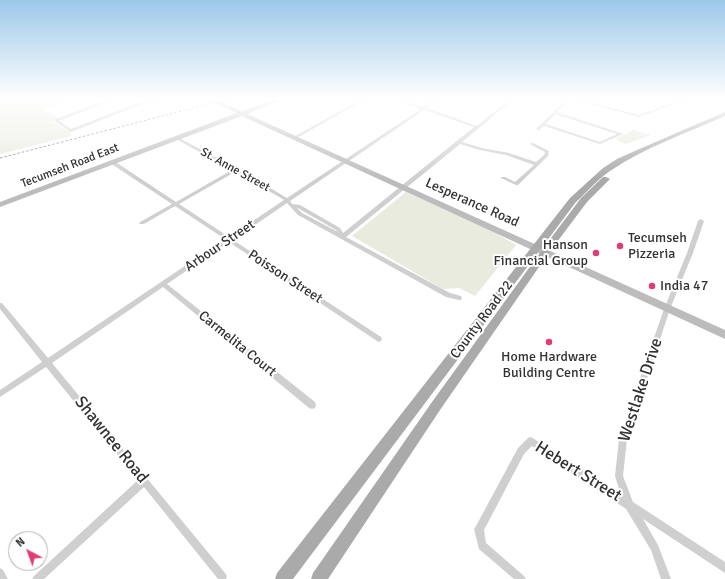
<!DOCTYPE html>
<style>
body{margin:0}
#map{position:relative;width:725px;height:579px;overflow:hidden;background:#fff;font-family:Signika,sans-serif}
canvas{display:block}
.north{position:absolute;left:8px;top:531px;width:40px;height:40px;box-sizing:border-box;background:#fff;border:1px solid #adadad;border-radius:50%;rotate:319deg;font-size:11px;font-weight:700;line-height:16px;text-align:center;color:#323232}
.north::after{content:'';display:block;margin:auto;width:14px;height:18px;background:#e23b76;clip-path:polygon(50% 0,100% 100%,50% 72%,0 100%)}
</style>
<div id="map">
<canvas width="725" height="579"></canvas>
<div class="north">N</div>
</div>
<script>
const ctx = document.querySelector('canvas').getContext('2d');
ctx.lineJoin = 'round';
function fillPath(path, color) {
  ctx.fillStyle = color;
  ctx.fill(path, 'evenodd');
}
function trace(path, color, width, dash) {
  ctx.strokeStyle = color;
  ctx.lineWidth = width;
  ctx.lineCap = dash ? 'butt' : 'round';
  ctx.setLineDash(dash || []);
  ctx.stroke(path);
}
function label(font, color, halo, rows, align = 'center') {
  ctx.font = font + ' Signika,sans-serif';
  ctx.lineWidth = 4;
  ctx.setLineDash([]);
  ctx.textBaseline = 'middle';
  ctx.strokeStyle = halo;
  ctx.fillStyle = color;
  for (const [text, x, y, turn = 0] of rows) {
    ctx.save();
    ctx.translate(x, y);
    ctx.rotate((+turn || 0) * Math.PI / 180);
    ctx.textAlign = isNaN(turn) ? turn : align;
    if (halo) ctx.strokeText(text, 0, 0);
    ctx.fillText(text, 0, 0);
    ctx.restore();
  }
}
const green = new Path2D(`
 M 0,98 L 79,98 L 44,110 L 59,118 L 53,122 L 71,132 L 71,136 L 0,154 Z
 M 633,130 L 651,135 L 626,144 L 615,139 Z
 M 406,192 L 490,230 L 516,245 L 475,296 L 459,288 L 443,289 L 352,236 Z`);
const street = new Path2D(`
 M 112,98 L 117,98 L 59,121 L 71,129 L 138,103 L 165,98 L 172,98 L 140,105 L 71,132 L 55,121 L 56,119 Z
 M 363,98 L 367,98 L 295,139 L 292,138 Z
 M 391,98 L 396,98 L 423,107 L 437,98 L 441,98 L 426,108 L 477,126 L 511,98 L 515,98 L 462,142 L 482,148 L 509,153 L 536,162 L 544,155 L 545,152 L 531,145 L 531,143 L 533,143 L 549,151 L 548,156 L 518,185 L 516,185 L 501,178 L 501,177 L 505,177 L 515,182 L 534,165 L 506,155 L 480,150 L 460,144 L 346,237 L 450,293 L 461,296 L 462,298 L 461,300 L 459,300 L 446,297 L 298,215 L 287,203 L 233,240 L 381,337 L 382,339 L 381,341 L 379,342 L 377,341 L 229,242 L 167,284 L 315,402 L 316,405 L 315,408 L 312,409 L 309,408 L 163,287 L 52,363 L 225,573 L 227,576 L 226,579 L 218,579 L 144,487 L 44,579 L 32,579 L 34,576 L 138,480 L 46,367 L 0,397 L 0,390 L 42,362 L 0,309 L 0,303 L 2,303 L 48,358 L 225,239 L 175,206 L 144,224 L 140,224 L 139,223 L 140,222 L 172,204 L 110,163 L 110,161 L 114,161 L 176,202 L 232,170 L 176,139 L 176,137 L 177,137 L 238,169 L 287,198 L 421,109 ZM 424,110 L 474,127 L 343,233 L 340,228 L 300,205 L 292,204 L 290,201 ZM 235,172 L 281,198 L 284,200 L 229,237 L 179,204 ZM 296,207 L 336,230 L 338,232 L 302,213 Z
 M 568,98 L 575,98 L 639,115 L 686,98 L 691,98 L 639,117 L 571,99 L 557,112 L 623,134 L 600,144 L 544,126 L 539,130 L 536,129 ZM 555,114 L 617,134 L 600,142 L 546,124 Z
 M 701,219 L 704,221 L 693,253 L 670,309 L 627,439 L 623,476 L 633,502 L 725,562 L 725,573 L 643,519 L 658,545 L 671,579 L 661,579 L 651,550 L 626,509 L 532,446 L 524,454 L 484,530 L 486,543 L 524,576 L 526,579 L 514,579 L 479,549 L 474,529 L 476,526 L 518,448 L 528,438 L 531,437 L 621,495 L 615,476 L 619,439 L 664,309 L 687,253 L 698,221 Z
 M 0,568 L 3,570 L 8,579 L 0,579 Z`);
const secondary = new Path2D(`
 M 205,98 L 212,98 L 242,111 L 278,98 L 286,98 L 247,114 L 725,330 L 725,339 L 242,116 L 0,207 L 0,202 L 237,113 Z`);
const primary = new Path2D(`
 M 725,112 L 725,116 C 687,133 645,147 610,171 C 598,179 587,192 576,202 L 293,579 L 275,579 L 277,573 L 570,198 L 603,168 L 617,159 L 637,150 Z
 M 603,177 L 606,177 L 610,179 L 587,202 L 548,254 L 440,410 L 328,579 L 311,579 L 313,573 L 432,402 L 542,250 L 581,198 Z`);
const rail = new Path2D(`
 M 0,158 L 232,98`);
const markers = [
 [620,246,4,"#e23b76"],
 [596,253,4,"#e23b76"],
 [652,286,4,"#e23b76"],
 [549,342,4,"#e23b76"]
];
const farStreetnames = [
 ["Tecumseh Road East",70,166,-21],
 ["St. Anne Street",235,170,29]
];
const streetNames = [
 ["Lesperance Road",472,203,24],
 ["Arbour Street",220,246,-34],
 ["Poisson Street",285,277,33],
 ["County Road 22",482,320,-53],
 ["Carmelita Court",237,344,39]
];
const poiNames = [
 ["Tecumseh",628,238],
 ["Pizzeria",628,254],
 ["Hanson",588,245,"right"],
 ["Financial Group",588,261,"right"],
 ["India 47",660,286],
 ["Home Hardware",549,357,"center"],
 ["Building Centre",549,373,"center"]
];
const nearStreetnames = [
 ["Westlake Drive",641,390,-72],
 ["Shawnee Road",111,440,51],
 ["Hebert Street",578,472,32]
];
fillPath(green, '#e8ebde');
fillPath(street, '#cfcfcf');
fillPath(secondary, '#bcbcbc');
fillPath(primary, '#aaa');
trace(rail, '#878787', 1, [2.5, 2]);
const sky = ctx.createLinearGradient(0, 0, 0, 179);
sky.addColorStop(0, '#9cc8e9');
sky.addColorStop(0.55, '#fff');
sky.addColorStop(1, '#ffffff00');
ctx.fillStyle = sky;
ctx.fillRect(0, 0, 725, 179);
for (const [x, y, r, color] of markers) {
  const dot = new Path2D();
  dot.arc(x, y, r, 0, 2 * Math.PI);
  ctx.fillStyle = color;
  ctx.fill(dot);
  trace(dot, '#fff', 1.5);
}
label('12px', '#323232', '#fff', farStreetnames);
label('14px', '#323232', '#fff', streetNames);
label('14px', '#323232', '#fff', poiNames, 'left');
label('17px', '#323232', '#fff', nearStreetnames);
</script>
